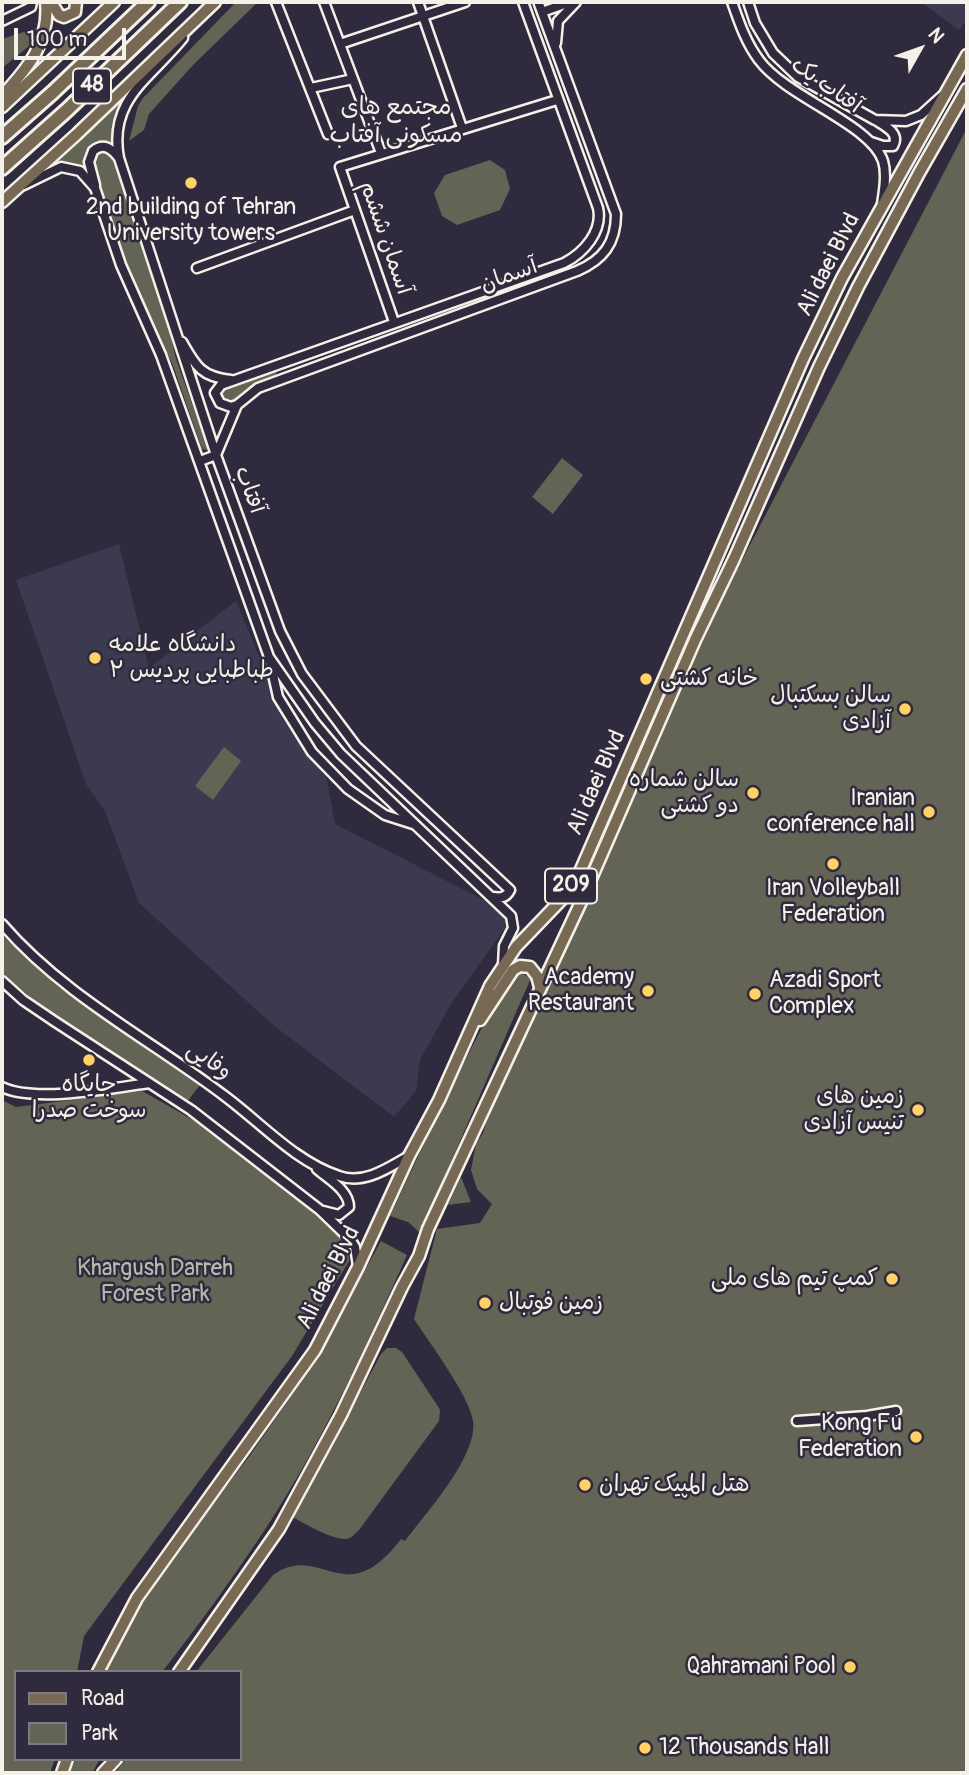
<!DOCTYPE html>
<meta charset="utf-8">
<style>
body{margin:0}
#map{position:relative;width:969px;height:1775px;overflow:hidden;background:#2f2a3d;font-family:Pangolin,sans-serif}
canvas{display:block}
.frame{position:absolute;inset:0;border:4px solid #f4f1e8;pointer-events:none}
.legend{position:absolute;left:14px;top:1670px;width:228px;height:91px;box-sizing:border-box;background:#2f2a3d;border:2px solid #7e7a81;margin:0;padding:9px 12px;list-style:none;font-size:21px;color:#f4f1e8}
.legend li{display:flex;align-items:center;gap:14px;height:35px}
.legend b{width:35px;border:2px solid #7e7a81}
.north{position:absolute;left:885px;top:14px;width:70px;height:70px;-webkit-text-stroke:5px #2f2a3d;paint-order:stroke;rotate:50deg;font-size:19px;font-weight:700;line-height:28px;text-align:center;color:#f4f1e8}
.north::after{content:'';display:block;margin:auto;width:24px;height:32px;background:#f4f1e8;clip-path:polygon(50% 0,100% 100%,50% 72%,0 100%)}
.scale{position:absolute;left:14px;top:28px;width:112px;height:32px;box-sizing:border-box;border:4px solid #f4f1e8;border-top:0;padding-left:9px;font-size:21px;line-height:24px;white-space:nowrap;color:#f4f1e8;-webkit-text-stroke:5px #2f2a3d;paint-order:stroke}
</style>
<div id="map">
<canvas width="969" height="1775"></canvas>
<div class="frame"></div>
<ul class="legend">
<li><b style="height:9px;background:#776954"></b>Road</li>
<li><b style="height:19px;background:#636456"></b>Park</li>
</ul>
<div class="north">N</div>
<div class="scale">100 m</div>
</div>
<script>
const ctx = document.querySelector('canvas').getContext('2d');
ctx.lineJoin = 'round';
function fillPath(path, color) {
  ctx.fillStyle = color;
  ctx.fill(path, 'evenodd');
}
function trace(path, color, width, dash) {
  ctx.strokeStyle = color;
  ctx.lineWidth = width;
  ctx.lineCap = dash ? 'butt' : 'round';
  ctx.setLineDash(dash || []);
  ctx.stroke(path);
}
function label(font, color, halo, rows, align = 'center') {
  ctx.font = font + ' Pangolin,"Playpen Sans Arabic",sans-serif';
  ctx.lineWidth = 5;
  ctx.setLineDash([]);
  ctx.textBaseline = 'middle';
  ctx.strokeStyle = halo;
  ctx.fillStyle = color;
  for (const [text, x, y, turn = 0] of rows) {
    ctx.save();
    ctx.translate(x, y);
    ctx.rotate((+turn || 0) * Math.PI / 180);
    ctx.textAlign = isNaN(turn) ? turn : align;
    if (halo) ctx.strokeText(text, 0, 0);
    ctx.fillText(text, 0, 0);
    ctx.restore();
  }
}
const built = new Path2D(`
 M 921,2 L 967,2 L 967,20 L 959,30 Z
 M 119,544 L 149,668 L 236,601 L 288,726 L 327,779 L 335,824 L 492,904 L 505,916 L 505,928 L 451,1004 L 420,1060 L 416,1091 L 394,1117 L 273,1025 L 139,903 L 105,811 L 86,784 L 16,580 Z`);
const green = new Path2D(`
 M 236,2 L 258,2 L 193,65 L 149,114 L 144,130 L 129,141 L 138,106 L 143,98 Z
 M 36,28 L 29,46 L 2,68 L 2,39 Z
 M 135,86 C 118,106 114,121 114,146 L 97,143 L 87,153 L 86,162 L 93,181 C 67,158 67,164 37,177 Z
 M 967,128 L 967,1773 L 115,1773 L 126,1759 L 240,1759 L 240,1672 L 196,1672 L 273,1575 C 322,1541 344,1614 401,1539 L 405,1541 C 426,1513 478,1456 473,1421 C 470,1397 429,1342 414,1319 L 437,1229 L 480,1223 L 492,1204 L 477,1189 L 471,1170 L 476,1144 L 483,1133 L 496,1088 L 587,900 L 702,637 Z
 M 105,150 L 115,158 L 158,282 L 176,359 L 208,448 L 207,450 L 202,449 L 172,363 L 129,277 L 110,223 L 92,162 L 95,154 Z
 M 490,160 L 505,170 L 510,189 L 500,210 L 457,225 L 442,216 L 434,193 L 445,175 Z
 M 276,372 L 277,376 L 247,389 L 233,401 L 228,402 L 222,398 L 222,393 L 227,388 Z
 M 562,458 L 583,475 L 553,514 L 532,497 Z
 M 224,747 L 241,761 L 213,800 L 195,786 Z
 M 2,935 L 56,985 L 200,1085 L 187,1102 L 54,1016 L 3,975 Z
 M 519,972 L 531,978 L 420,1233 L 408,1222 L 390,1216 C 417,1158 444,1101 473,1045 C 486,1021 499,991 519,972 Z
 M 142,1091 L 211,1130 L 337,1232 L 348,1247 L 349,1261 L 292,1356 L 84,1636 L 77,1672 L 16,1672 L 16,1759 L 55,1759 L 50,1773 L 2,1773 L 2,1100 L 16,1107 Z
 M 461,1177 L 471,1202 L 448,1205 Z
 M 381,1241 L 407,1255 C 366,1347 323,1440 268,1525 C 235,1575 199,1625 162,1672 L 103,1672 L 125,1628 L 159,1575 L 248,1458 L 313,1365 Z
 M 387,1348 L 396,1348 L 402,1352 L 437,1405 L 440,1410 L 439,1421 L 359,1530 C 355,1534 351,1539 345,1539 C 331,1539 305,1524 293,1517 L 381,1354 Z
 M 76,1759 L 100,1759 L 92,1773 L 69,1773 Z`);
const minor = new Path2D(`
 M 276,2 L 328,134
 M 324,2 L 381,153
 M 418,2 L 462,128
 M 732,2 C 739,22 746,43 759,60 C 786,97 871,124 883,161 C 887,174 884,191 882,204
 M 748,2 L 755,23 L 773,53 L 798,77 L 875,120 L 906,121 L 921,115 L 942,96
 M 542,12 L 570,2
 M 2,21 L 31,7 L 32,2
 M 183,38 C 151,78 108,99 119,158 L 216,455 L 280,631 L 302,674 L 356,746 L 510,890 C 506,898 501,898 493,897
 M 556,43 L 558,21 L 576,2
 M 340,44 L 465,2
 M 311,88 L 353,79
 M 871,142 L 883,146 L 893,146 C 900,134 887,127 877,121
 M 24,185 L 61,167 L 80,171 L 95,188 L 121,265 L 161,355 L 269,657 L 315,723 L 341,754 L 511,916 L 513,928 L 504,946 L 503,965
 M 95,185 L 89,162 L 93,151 C 104,142 112,149 119,158
 M 197,268 L 355,210
 M 394,322 L 340,167 L 557,100
 M 182,342 C 196,367 202,377 231,380
 M 237,405 L 231,407 L 220,403 L 215,393 L 221,385 L 564,263 C 584,253 603,231 598,208 L 523,2
 M 200,461 L 216,455 L 237,405 L 258,388 L 577,271 C 603,260 616,243 616,214 L 539,4
 M 270,661 L 278,697 L 312,752 L 348,789 L 385,815 L 413,824
 M 2,924 C 64,996 151,1040 226,1097 C 262,1124 296,1162 339,1176 C 364,1185 388,1168 409,1156
 M 2,981 L 23,1000 L 54,1021 L 191,1110 L 320,1210 L 350,1239 L 355,1247 L 358,1266
 M 2,1087 C 34,1103 113,1088 149,1083
 M 317,1169 C 328,1179 349,1190 349,1207 L 339,1215 L 323,1211
 M 797,1421 L 867,1416 L 896,1411`);
const major = new Path2D(`
 M 51,2 L 59,15 L 64,17 L 75,12 L 76,2
 M 2,96 C 28,68 50,42 46,2
 M 2,107 L 114,2
 M 2,202 L 77,134 L 215,2
 M 480,1020 L 513,970 L 520,966 L 530,967 L 537,976 L 540,987
 M 98,1672 L 137,1598 L 315,1350 L 358,1267 L 409,1156 L 439,1100 L 490,986 L 516,947 L 564,897 L 579,874 L 803,359 L 842,278 L 967,55
 M 179,1672 L 279,1529 L 341,1415 L 402,1287 L 419,1256 L 428,1229 L 580,904 L 695,640 L 734,559 L 819,367 L 858,287 L 919,173 L 967,89
 M 62,1773 L 67,1759
 M 103,1773 L 116,1759`);
const highway = new Path2D(`
 M 2,137 L 52,93 L 148,2
 M 2,168 L 67,110 L 180,2`);
const markers = [
 [191,183,7,"#ffd166"],
 [95,658,7,"#ffd166"],
 [646,679,7,"#ffd166"],
 [905,709,7,"#ffd166"],
 [753,793,7,"#ffd166"],
 [929,812,7,"#ffd166"],
 [833,864,7,"#ffd166"],
 [648,991,7,"#ffd166"],
 [755,994,7,"#ffd166"],
 [89,1060,7,"#ffd166"],
 [918,1110,7,"#ffd166"],
 [892,1279,7,"#ffd166"],
 [485,1303,7,"#ffd166"],
 [916,1437,7,"#ffd166"],
 [585,1485,7,"#ffd166"],
 [850,1667,7,"#ffd166"],
 [645,1748,7,"#ffd166"]
];
const shields = [
 [92,86,38],
 [571,886,52]
];
const shieldNames = [
 ["48",92,86],
 ["209",571,886]
];
const streetNames = [
 ["آفتاب یک",826,86,35],
 ["آسمان ششم",385,238,71],
 ["Ali daei Blvd",829,265,-63],
 ["آسمان",509,276,-20],
 ["آفتاب",249,490,70],
 ["Ali daei Blvd",597,783,-66],
 ["وفایی",209,1061,35],
 ["Ali daei Blvd",329,1278,-63]
];
const poiNames = [
 ["2nd building of Tehran",191,208,"center"],
 ["University towers",191,234,"center"],
 ["دانشگاه علامه",109,645,"left"],
 ["طباطبایی پردیس ۲",109,671,"left"],
 ["خانه کشتی",660,679,"left"],
 ["سالن بسکتبال",891,696],
 ["آزادی",891,722],
 ["سالن شماره",739,780],
 ["دو کشتی",739,806],
 ["Iranian",915,799],
 ["conference hall",915,825],
 ["Iran Volleyball",833,889,"center"],
 ["Federation",833,915,"center"],
 ["Academy",634,978],
 ["Restaurant",634,1004],
 ["Azadi Sport",769,981,"left"],
 ["Complex",769,1007,"left"],
 ["جایگاه",89,1085,"center"],
 ["سوخت صدرا",89,1111,"center"],
 ["زمین های",904,1097],
 ["تنیس آزادی",904,1123],
 ["کمپ تیم های ملی",878,1279],
 ["زمین فوتبال",499,1303,"left"],
 ["Kong Fu",902,1424],
 ["Federation",902,1450],
 ["هتل المپیک تهران",599,1485,"left"],
 ["Qahramani Pool",836,1667],
 ["12 Thousands Hall",659,1748,"left"]
];
const parkNames = [
 ["Khargush Darreh",155,1269],
 ["Forest Park",155,1295]
];
const neighbourhoodNames = [
 ["مجتمع های",396,108],
 ["مسکونی آفتاب",396,136]
];
fillPath(built, '#3c3a50');
fillPath(green, '#636456');
trace(minor, '#f4f1e8', 13);
trace(major, '#f4f1e8', 15);
trace(highway, '#f4f1e8', 18);
trace(minor, '#2f2a3d', 8);
trace(major, '#776954', 10);
trace(highway, '#776954', 12);
for (const [x, y, r, color] of markers) {
  const dot = new Path2D();
  dot.arc(x, y, r, 0, 2 * Math.PI);
  ctx.fillStyle = color;
  ctx.fill(dot);
  trace(dot, '#2f2a3d', 2.5);
}
for (const [x, y, w] of shields) {
  const box = new Path2D();
  box.roundRect(x - w / 2, y - 17.5, w, 35, 5);
  ctx.fillStyle = '#2f2a3d';
  ctx.fill(box);
  trace(box, '#f4f1e8', 2);
}
label('bold 21px', '#f4f1e8', null, shieldNames);
label('23px', '#f4f1e8', '#2f2a3d', streetNames);
label('23px', '#f4f1e8', '#2f2a3d', poiNames, 'right');
label('23px', '#bab9ae', '#2f2a3d', parkNames);
label('24px', '#f4f1e8', '#2f2a3d', neighbourhoodNames);
</script>
